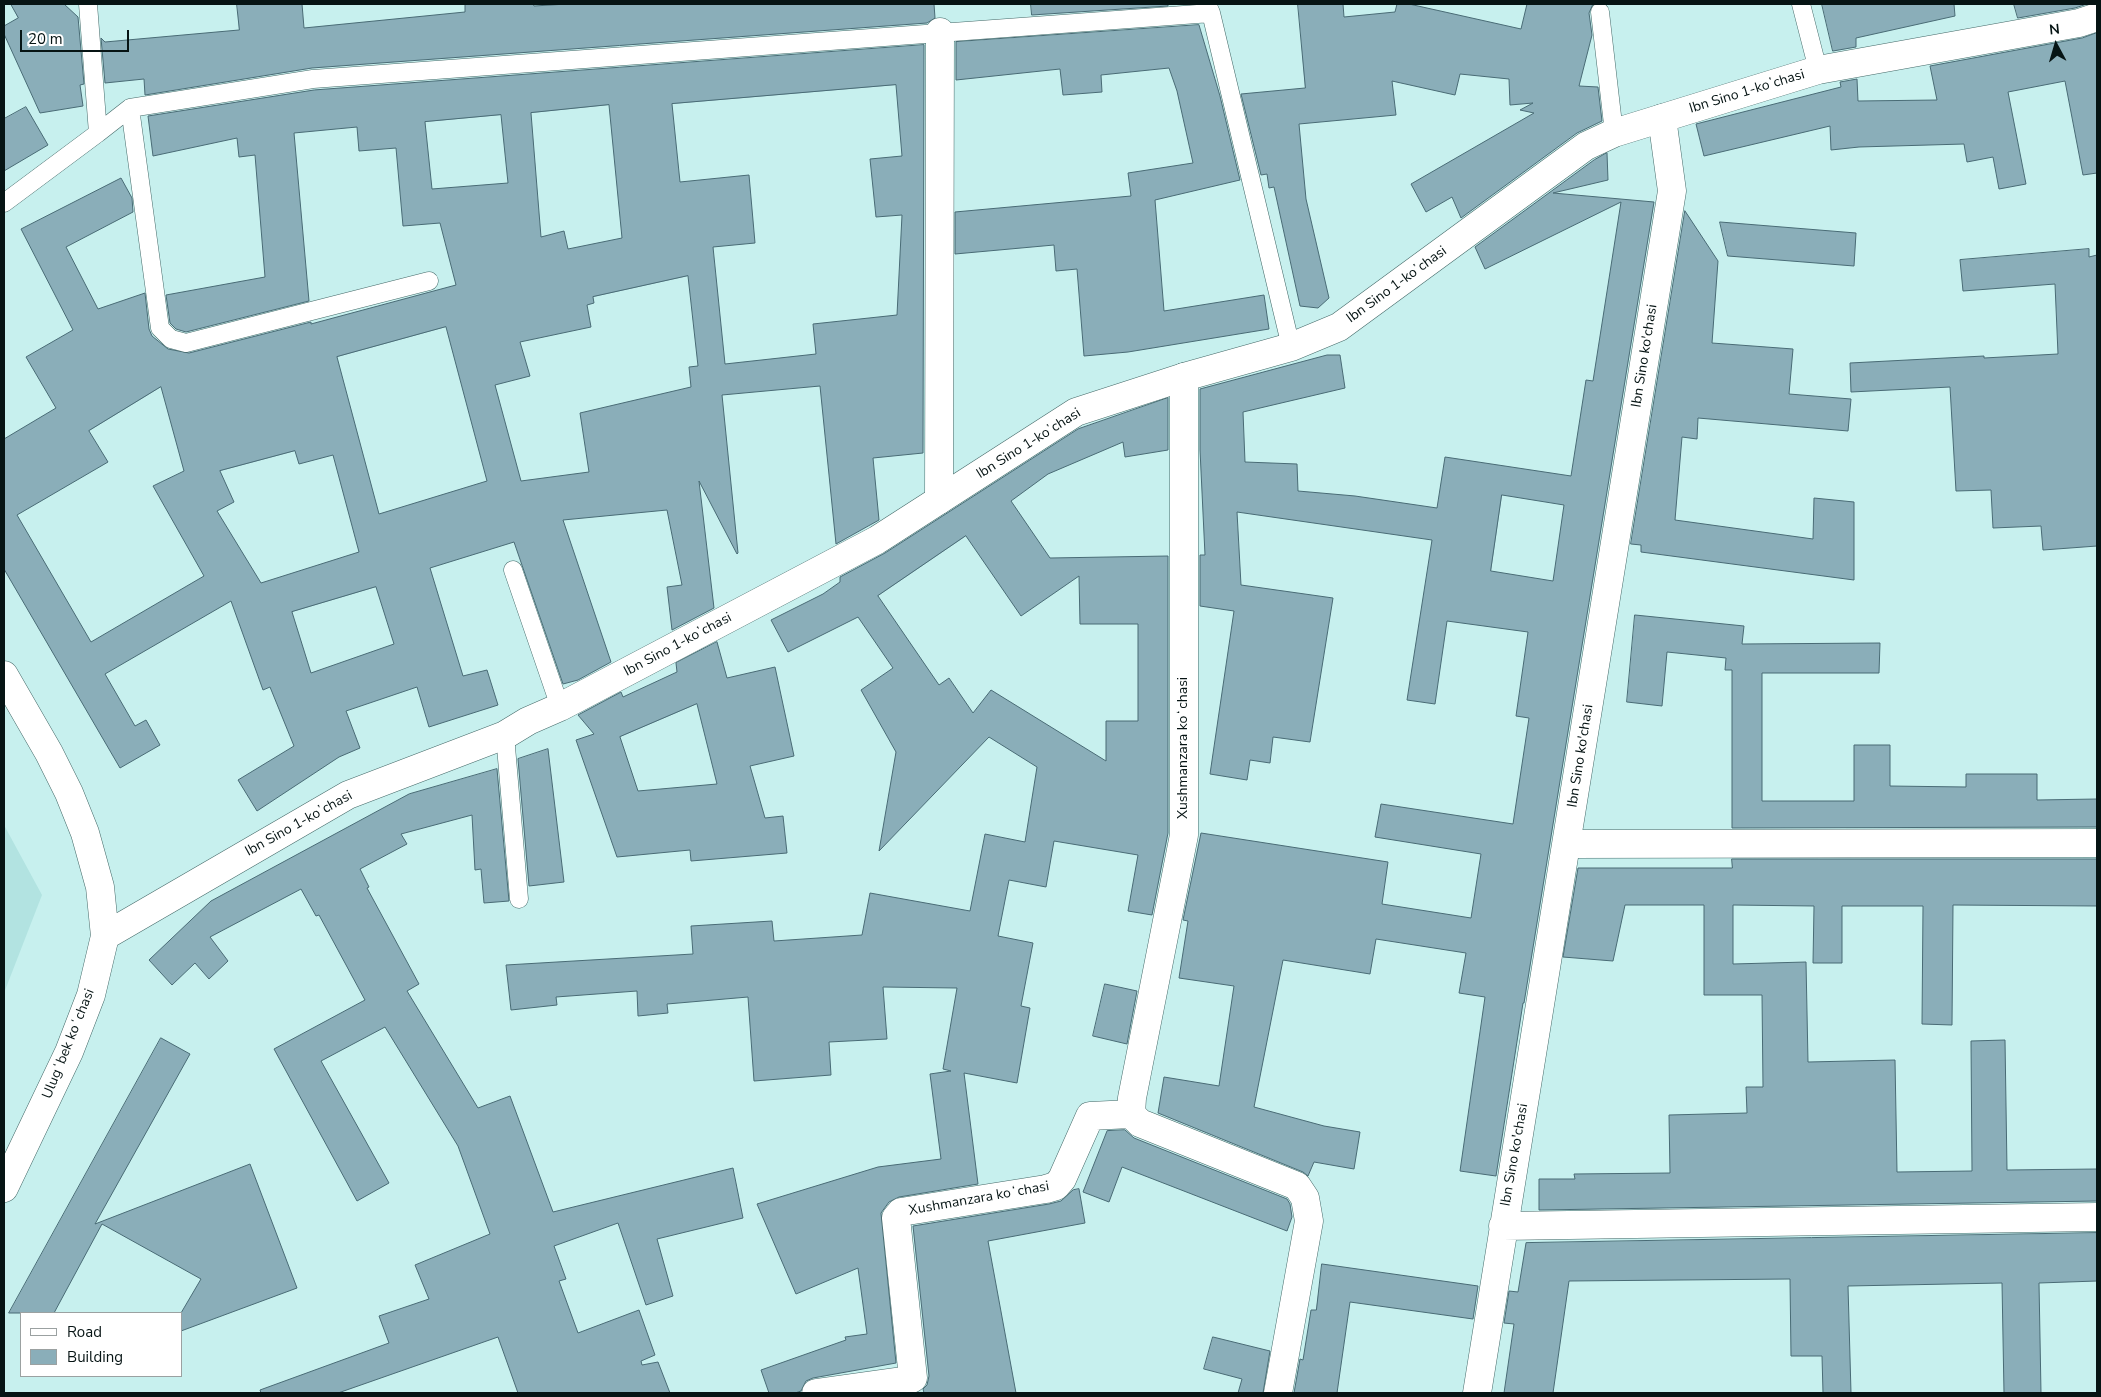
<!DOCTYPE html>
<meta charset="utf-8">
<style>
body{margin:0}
#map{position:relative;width:2101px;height:1397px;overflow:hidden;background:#c7f0ee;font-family:"Nunito Sans",sans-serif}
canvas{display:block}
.frame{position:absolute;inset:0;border:5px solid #061414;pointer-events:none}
.legend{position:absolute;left:20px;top:1312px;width:162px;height:65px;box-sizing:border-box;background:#fff;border:1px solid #9ba1a1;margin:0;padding:6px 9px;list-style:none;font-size:15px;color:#061414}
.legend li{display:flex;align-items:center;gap:10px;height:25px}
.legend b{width:25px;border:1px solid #9ba1a1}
.north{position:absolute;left:2031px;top:20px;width:50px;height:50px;-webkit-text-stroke:4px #fff;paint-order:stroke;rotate:354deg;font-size:14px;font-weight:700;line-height:20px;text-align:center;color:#061414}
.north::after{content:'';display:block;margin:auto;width:18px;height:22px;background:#061414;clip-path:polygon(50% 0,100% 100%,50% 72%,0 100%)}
.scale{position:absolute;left:20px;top:30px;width:109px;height:22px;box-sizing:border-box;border:2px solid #061414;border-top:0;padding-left:6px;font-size:15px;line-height:18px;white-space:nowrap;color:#061414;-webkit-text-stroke:4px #fff;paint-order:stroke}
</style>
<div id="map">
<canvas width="2101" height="1397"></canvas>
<div class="frame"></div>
<ul class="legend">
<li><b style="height:6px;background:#fff"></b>Road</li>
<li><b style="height:14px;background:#8aaeb9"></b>Building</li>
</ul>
<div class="north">N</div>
<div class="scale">20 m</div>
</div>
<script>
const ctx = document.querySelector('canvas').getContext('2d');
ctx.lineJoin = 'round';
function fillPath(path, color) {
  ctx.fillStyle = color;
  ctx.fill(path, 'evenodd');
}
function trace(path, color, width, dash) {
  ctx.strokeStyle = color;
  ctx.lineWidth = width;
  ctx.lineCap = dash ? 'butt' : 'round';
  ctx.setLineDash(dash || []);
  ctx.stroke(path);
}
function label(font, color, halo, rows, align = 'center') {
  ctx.font = font + ' "Nunito Sans",sans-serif';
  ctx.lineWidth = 5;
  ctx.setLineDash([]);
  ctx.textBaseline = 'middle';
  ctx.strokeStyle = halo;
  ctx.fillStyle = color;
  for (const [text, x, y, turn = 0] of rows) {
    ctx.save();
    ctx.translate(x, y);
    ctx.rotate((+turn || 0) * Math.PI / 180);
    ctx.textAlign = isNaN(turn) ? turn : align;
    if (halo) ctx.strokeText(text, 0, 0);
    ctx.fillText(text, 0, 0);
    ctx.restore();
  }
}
const built = new Path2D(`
 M 4,825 L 42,895 L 4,993 Z`);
const building = new Path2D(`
 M 11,4 L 64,4 L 78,17 L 84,84 L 80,85 L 83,106 L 40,113 L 4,34 L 4,26 L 18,18 Z
 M 237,4 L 302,4 L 304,28 L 465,12 L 465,4 L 533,4 L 534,6 L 567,4 L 934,4 L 935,18 L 927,23 L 312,68 L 145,95 L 144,79 L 105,83 L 101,38 L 105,42 L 239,30 Z
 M 1031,4 L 1168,4 L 1168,6 L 1032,15 Z
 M 1298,4 L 1343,4 L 1344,17 L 1395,12 L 1397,4 L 1409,4 L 1521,29 L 1527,4 L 1593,4 L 1589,13 L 1592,35 L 1579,86 L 1598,87 L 1602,121 L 1577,133 L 1461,218 L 1452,197 L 1426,212 L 1411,184 L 1534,113 L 1520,110 L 1533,103 L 1510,105 L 1509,79 L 1460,74 L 1455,95 L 1392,81 L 1396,115 L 1299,124 L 1306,199 L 1329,298 L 1318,308 L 1300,306 L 1274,187 L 1269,188 L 1267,174 L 1261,175 L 1241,94 L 1305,88 Z
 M 1822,4 L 1954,4 L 1955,16 L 1856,38 L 1856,47 L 1833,51 Z
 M 2014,4 L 2087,4 L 2075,8 L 2018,18 Z
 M 1199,25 L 1220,96 L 1240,180 L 1155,200 L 1164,311 L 1264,295 L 1269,329 L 1128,352 L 1084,356 L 1077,269 L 1056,271 L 1054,245 L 955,254 L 955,212 L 1131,196 L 1128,173 L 1193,163 L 1177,91 L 1169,68 L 1101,75 L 1102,92 L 1063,95 L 1060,69 L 956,80 L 956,42 Z
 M 2097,33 L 2097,173 L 2083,175 L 2065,81 L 2008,92 L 2026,184 L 1999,189 L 1993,157 L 1967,162 L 1964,144 L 1859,147 L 1831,150 L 1830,126 L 1704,156 L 1696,124 L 1841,87 L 1840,82 L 1857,79 L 1858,101 L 1937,100 L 1930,66 L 2082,38 Z
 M 924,45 L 923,453 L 873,458 L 879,520 L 836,544 L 820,386 L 722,395 L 738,553 L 737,554 L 699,481 L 714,608 L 672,630 L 667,587 L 682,585 L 667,510 L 563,520 L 611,662 L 578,680 L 563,684 L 514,542 L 430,568 L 463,676 L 487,670 L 498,705 L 429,727 L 417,687 L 346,711 L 360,748 L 339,757 L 257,811 L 238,780 L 294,746 L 270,687 L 263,690 L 231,601 L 105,674 L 135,726 L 146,720 L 160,745 L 120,768 L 4,569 L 4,439 L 56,408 L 26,357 L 73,330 L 21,229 L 121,178 L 132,198 L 133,212 L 66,247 L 98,309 L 145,293 L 149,329 L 152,336 L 168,349 L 189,353 L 311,322 L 311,324 L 456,285 L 440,223 L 403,226 L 396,148 L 359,151 L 357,127 L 294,133 L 309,301 L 186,332 L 176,329 L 170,323 L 166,295 L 265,277 L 255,155 L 239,157 L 237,138 L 153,156 L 148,116 L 314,90 ZM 896,85 L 902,156 L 870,159 L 876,217 L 902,215 L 897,315 L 813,324 L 816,354 L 725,364 L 713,247 L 755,243 L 749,175 L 680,182 L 672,104 ZM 609,105 L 622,238 L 568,249 L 564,231 L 541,237 L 531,113 ZM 501,115 L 508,183 L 432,189 L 425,122 ZM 688,276 L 698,366 L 689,367 L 691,387 L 580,413 L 589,472 L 521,481 L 495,385 L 530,376 L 520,342 L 591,327 L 587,305 L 594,303 L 593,297 ZM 446,327 L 487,481 L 379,514 L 337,357 ZM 161,387 L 184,471 L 153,486 L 204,576 L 91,642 L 17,515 L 108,462 L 89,431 ZM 295,451 L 299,464 L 333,455 L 359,552 L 261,583 L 217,511 L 234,502 L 220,471 ZM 376,587 L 394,644 L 311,673 L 292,612 Z
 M 26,107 L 48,145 L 4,171 L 4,119 Z
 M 1607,153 L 1608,180 L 1553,193 L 1654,202 L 1524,1003 L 1523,1003 L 1496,1176 L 1460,1171 L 1485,997 L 1459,993 L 1466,953 L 1376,939 L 1370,974 L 1283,960 L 1254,1107 L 1324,1126 L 1360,1132 L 1354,1169 L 1314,1162 L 1308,1176 L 1303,1172 L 1158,1113 L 1164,1077 L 1219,1086 L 1234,986 L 1179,978 L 1188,921 L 1183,920 L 1201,833 L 1388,862 L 1382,904 L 1471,918 L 1481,854 L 1375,837 L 1381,804 L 1513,824 L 1529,718 L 1516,716 L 1528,632 L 1447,621 L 1435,704 L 1407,700 L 1432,540 L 1237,512 L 1241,585 L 1333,598 L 1310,742 L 1273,737 L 1270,763 L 1250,760 L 1247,780 L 1210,774 L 1234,611 L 1200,606 L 1200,555 L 1205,555 L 1200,450 L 1200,389 L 1327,355 L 1340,355 L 1345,388 L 1243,412 L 1245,462 L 1297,464 L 1298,491 L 1355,496 L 1437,508 L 1445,457 L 1571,476 L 1586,380 L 1593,381 L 1621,202 L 1485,269 L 1475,247 L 1594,160 ZM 1502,495 L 1564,505 L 1553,581 L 1491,571 Z
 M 1685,211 L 1718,261 L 1712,343 L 1793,349 L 1789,394 L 1851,399 L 1848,431 L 1698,418 L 1697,439 L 1682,437 L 1675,520 L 1813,539 L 1814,498 L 1854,502 L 1854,580 L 1641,552 L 1641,545 L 1631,544 Z
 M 1720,222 L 1856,233 L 1854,266 L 1728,256 Z
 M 2089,249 L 2089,257 L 2097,255 L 2097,546 L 2043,550 L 2041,526 L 1993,528 L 1991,490 L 1956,491 L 1950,387 L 1851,392 L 1850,363 L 1984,356 L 1984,358 L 2058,354 L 2055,284 L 1963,291 L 1960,260 Z
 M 1168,398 L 1168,450 L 1125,457 L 1123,442 L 1048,474 L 1011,501 L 1050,558 L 1168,556 L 1168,833 L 1152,915 L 1128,911 L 1138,855 L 1054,841 L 1046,887 L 1009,880 L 998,936 L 1033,943 L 1021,1006 L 1030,1008 L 1017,1083 L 964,1073 L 978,1184 L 899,1197 L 889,1202 L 881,1213 L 896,1363 L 813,1378 L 806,1381 L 801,1391 L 795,1393 L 769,1393 L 761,1370 L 846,1340 L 845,1337 L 867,1334 L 858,1268 L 796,1294 L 757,1204 L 878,1167 L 941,1159 L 930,1074 L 951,1071 L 943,1069 L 957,988 L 883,987 L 887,1039 L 829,1042 L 831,1075 L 754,1081 L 748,997 L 667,1004 L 668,1013 L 638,1016 L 637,991 L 556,997 L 557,1005 L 511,1010 L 506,965 L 693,954 L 691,926 L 772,921 L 774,941 L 862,935 L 870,893 L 970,911 L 985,834 L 1025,842 L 1037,767 L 989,737 L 879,851 L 896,752 L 861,690 L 893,668 L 858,617 L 788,652 L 771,620 L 823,594 L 840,582 L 840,577 L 885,553 L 1078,429 ZM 966,536 L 1021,616 L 1079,576 L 1080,624 L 1138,624 L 1138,721 L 1106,721 L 1106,761 L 991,690 L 973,713 L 949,678 L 939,685 L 878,596 Z
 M 1635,615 L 1744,626 L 1742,644 L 1880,643 L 1879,673 L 1762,673 L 1762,801 L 1854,801 L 1854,745 L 1890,745 L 1890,786 L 1966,787 L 1966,774 L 2037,774 L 2037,800 L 2097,799 L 2097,827 L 1732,828 L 1732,670 L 1725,670 L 1726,658 L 1667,652 L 1662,706 L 1627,702 Z
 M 717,642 L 727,678 L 775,667 L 794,756 L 750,766 L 765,818 L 783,816 L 787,853 L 691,861 L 690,850 L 617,857 L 576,740 L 594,734 L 578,715 L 621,692 L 623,697 L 677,672 L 676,663 ZM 697,704 L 717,784 L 638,791 L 620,737 Z
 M 548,749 L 564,882 L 529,886 L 518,759 Z
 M 497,769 L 509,901 L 484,903 L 481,869 L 475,870 L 472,815 L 401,834 L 407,844 L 360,869 L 369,887 L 367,888 L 419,984 L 407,991 L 478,1108 L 510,1096 L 553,1212 L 733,1168 L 743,1218 L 657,1239 L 673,1296 L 646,1305 L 618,1223 L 554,1246 L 566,1279 L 559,1281 L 578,1333 L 639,1310 L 655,1355 L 641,1361 L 642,1365 L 658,1362 L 670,1393 L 518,1393 L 498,1337 L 338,1393 L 261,1393 L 260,1390 L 389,1343 L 379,1316 L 429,1299 L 415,1265 L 490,1234 L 458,1146 L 385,1027 L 321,1061 L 389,1183 L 357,1201 L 274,1049 L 365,1000 L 319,915 L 316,916 L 301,889 L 210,937 L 228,961 L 209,979 L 195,963 L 172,985 L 149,960 L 211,901 L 409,794 Z
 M 1732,859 L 2097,859 L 2097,906 L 1953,905 L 1952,1025 L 1922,1024 L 1923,906 L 1842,906 L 1842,963 L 1813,963 L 1814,906 L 1733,905 L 1733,964 L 1806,962 L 1808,1062 L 1895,1060 L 1897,1172 L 1972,1171 L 1971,1041 L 2005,1040 L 2007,1170 L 2097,1169 L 2097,1201 L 1539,1210 L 1539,1179 L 1575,1179 L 1574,1174 L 1670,1173 L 1669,1115 L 1747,1113 L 1746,1087 L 1763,1087 L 1762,995 L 1704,995 L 1704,905 L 1625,905 L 1613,961 L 1563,957 L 1578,868 L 1732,868 Z
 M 1105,984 L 1137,991 L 1127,1044 L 1093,1036 Z
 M 161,1038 L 190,1054 L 95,1224 L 250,1164 L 297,1288 L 181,1331 L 181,1313 L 201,1279 L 102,1224 L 54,1313 L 9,1313 Z
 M 1125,1130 L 1134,1138 L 1287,1199 L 1290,1204 L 1292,1217 L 1287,1231 L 1122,1167 L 1109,1202 L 1083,1192 L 1107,1131 Z
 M 1079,1189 L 1085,1223 L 988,1241 L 1016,1393 L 924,1393 L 923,1389 L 927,1385 L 929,1376 L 913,1226 L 1049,1204 L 1061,1201 L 1073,1190 Z
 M 2097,1233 L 2097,1281 L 2039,1283 L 2041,1393 L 2004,1393 L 2002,1283 L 1848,1286 L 1851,1393 L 1823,1393 L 1822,1356 L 1791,1356 L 1790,1279 L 1569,1281 L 1553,1393 L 1504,1393 L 1514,1324 L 1504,1323 L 1509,1291 L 1518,1292 L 1526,1243 Z
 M 1322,1264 L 1478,1286 L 1473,1319 L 1350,1302 L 1337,1393 L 1294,1393 L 1300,1359 L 1303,1360 L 1311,1310 L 1316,1310 Z
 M 1213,1337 L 1270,1351 L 1263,1393 L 1238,1393 L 1242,1379 L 1204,1369 Z`);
const service = new Path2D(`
 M 88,4 L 98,133
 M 1207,4 L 1211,13 L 1291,347
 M 1801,4 L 1818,70
 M 1600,12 L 1614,133
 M 130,108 L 160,328 L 171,339 L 186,343 L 429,281
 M 4,203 L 98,133 L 130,108 L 313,79 L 1211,13
 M 513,570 L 560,707
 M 505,735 L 519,899`);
const minor = new Path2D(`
 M 1184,377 L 1184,835 L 1132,1098 L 1131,1114 L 1140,1123 L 1297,1186 L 1305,1198 L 1309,1221 L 1278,1393
 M 939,500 L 940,32
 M 1567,844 L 2097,843
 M 1503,1226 L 2097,1217
 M 816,1393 L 909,1380 L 913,1378 L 896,1218 L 901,1212 L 1046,1189 L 1056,1186 L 1062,1179 L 1090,1116 L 1131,1114
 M 1477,1393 L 1672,191 L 1662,118`);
const tertiary = new Path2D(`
 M 4,675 L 49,753 L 69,793 L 85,833 L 100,887 L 105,936 L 91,995 L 69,1052 L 4,1188
 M 105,936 L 348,795 L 505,735 L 528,721 L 560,707 L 877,540 L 1076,412 L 1184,377 L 1291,347 L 1339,327 L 1586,146 L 1614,133 L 1818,70 L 2079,23 L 2097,17`);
const streetNames = [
 ["Ibn Sino 1-koʼchasi",1747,92,-17],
 ["Ibn Sino 1-koʼchasi",1397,285,-36],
 ["Ibn Sino ko'chasi",1645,356,-81],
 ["Ibn Sino 1-koʼchasi",1029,444,-32],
 ["Ibn Sino 1-koʼchasi",678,645,-28],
 ["Xushmanzara koʻchasi",1184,748,-90],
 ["Ibn Sino ko'chasi",1581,756,-81],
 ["Ibn Sino 1-koʼchasi",299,824,-29],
 ["Ulugʻbek koʻchasi",69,1044,-68],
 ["Ibn Sino ko'chasi",1515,1155,-80],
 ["Xushmanzara koʻchasi",979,1199,-10]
];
fillPath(built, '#b2e3e1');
fillPath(building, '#8aaeb9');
trace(building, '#496b75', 1);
trace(service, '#446968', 19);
trace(minor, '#446968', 29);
trace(tertiary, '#446968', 29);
trace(service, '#fff', 18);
trace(minor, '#fff', 28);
trace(tertiary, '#fff', 28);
label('14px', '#061414', '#fff', streetNames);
</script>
